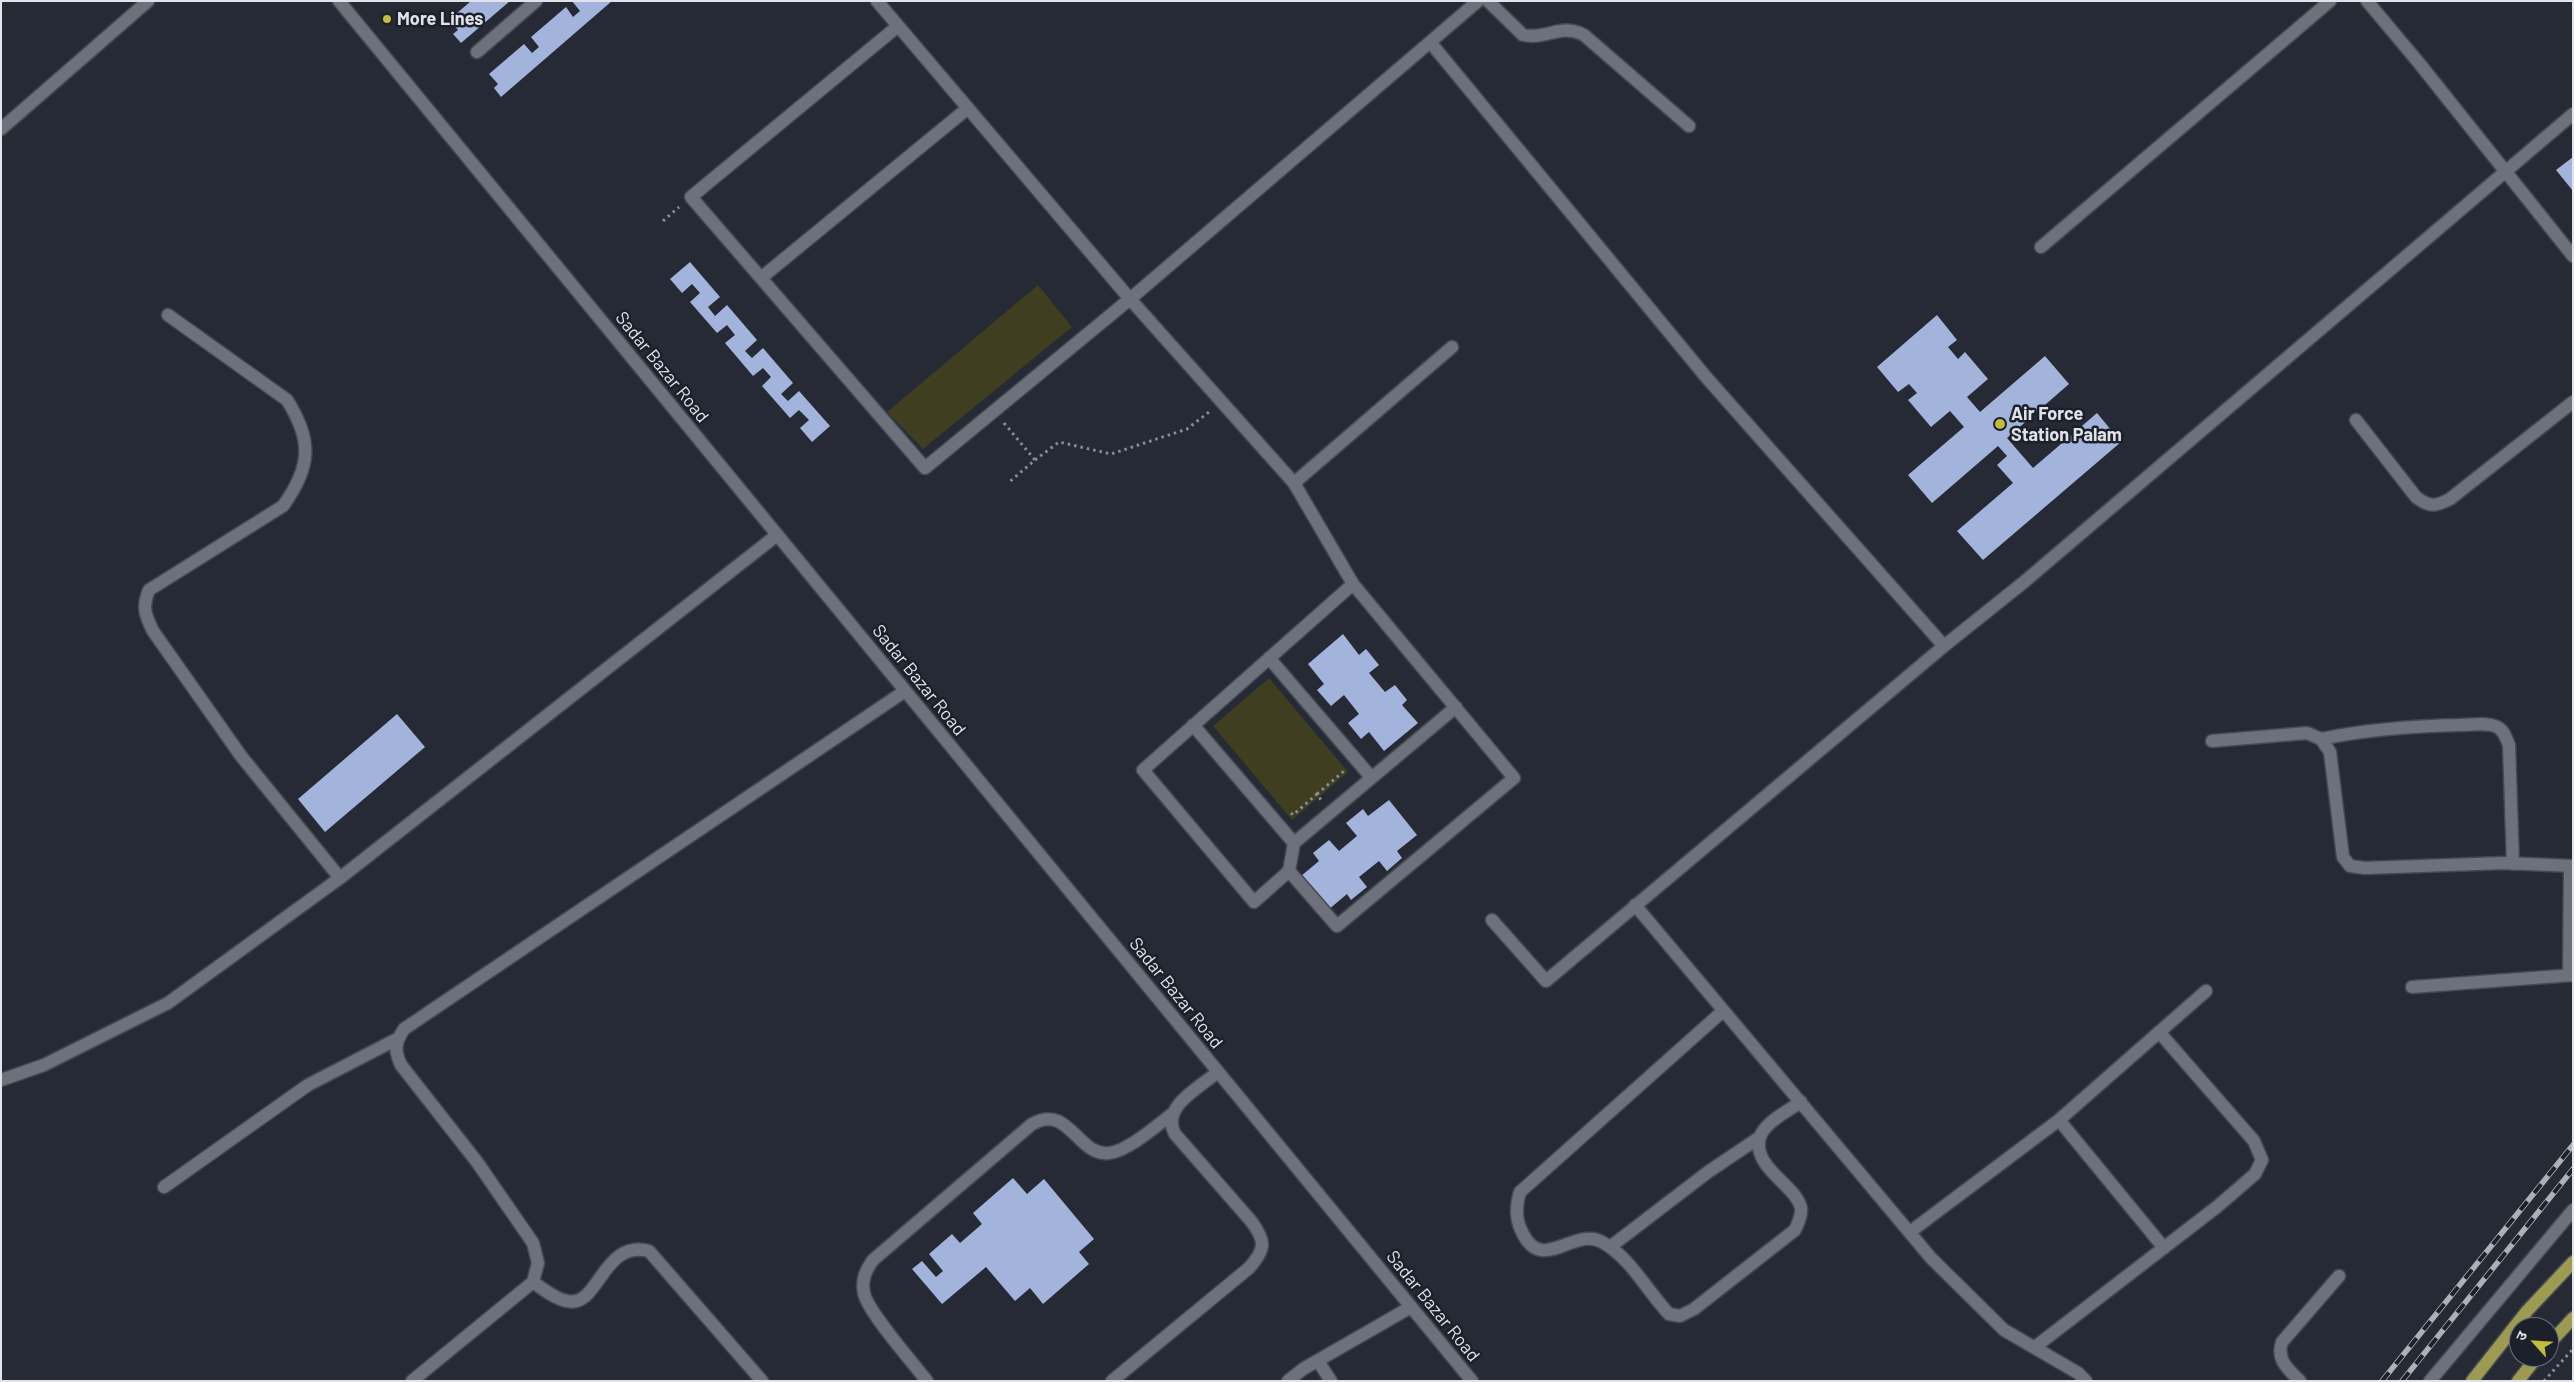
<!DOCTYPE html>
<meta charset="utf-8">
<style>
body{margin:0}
#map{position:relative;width:2574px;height:1382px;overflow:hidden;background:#262a34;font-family:Barlow,"Noto Sans Devanagari",sans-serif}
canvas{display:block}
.frame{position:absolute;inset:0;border:2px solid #e0e3e9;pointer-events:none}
.north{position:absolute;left:2509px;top:1317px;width:50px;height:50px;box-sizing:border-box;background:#1c202a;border:1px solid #6a6e76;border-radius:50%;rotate:296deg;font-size:14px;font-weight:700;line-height:20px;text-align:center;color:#e0e3e9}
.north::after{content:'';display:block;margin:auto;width:18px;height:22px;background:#c2bd3f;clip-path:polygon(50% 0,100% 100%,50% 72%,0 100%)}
</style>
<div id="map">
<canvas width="2574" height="1382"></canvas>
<div class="frame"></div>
<div class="north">उ</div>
</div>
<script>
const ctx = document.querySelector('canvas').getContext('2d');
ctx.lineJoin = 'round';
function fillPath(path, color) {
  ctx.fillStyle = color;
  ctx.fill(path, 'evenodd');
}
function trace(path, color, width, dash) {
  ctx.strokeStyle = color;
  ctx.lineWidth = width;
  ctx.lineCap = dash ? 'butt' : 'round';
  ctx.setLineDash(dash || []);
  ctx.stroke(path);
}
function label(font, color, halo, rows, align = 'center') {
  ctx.font = font + ' Barlow,sans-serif';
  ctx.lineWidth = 5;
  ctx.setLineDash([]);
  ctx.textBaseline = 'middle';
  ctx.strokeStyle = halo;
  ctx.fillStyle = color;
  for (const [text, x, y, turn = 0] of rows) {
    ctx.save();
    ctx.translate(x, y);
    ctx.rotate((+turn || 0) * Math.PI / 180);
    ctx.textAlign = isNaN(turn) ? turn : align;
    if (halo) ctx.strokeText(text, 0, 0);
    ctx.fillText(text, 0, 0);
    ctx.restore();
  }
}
const green = new Path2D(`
 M 1038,285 L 1072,327 L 923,449 L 887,412 Z
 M 1269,678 L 1348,772 L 1292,820 L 1213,726 Z`);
const building = new Path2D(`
 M 471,1 L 510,1 L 461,43 L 453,34 L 458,30 L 449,20 Z
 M 572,1 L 612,1 L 501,97 L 494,88 L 498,84 L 489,74 L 524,44 L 532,53 L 539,47 L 531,37 L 566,7 L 573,17 L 580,11 Z
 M 2573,157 L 2573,191 L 2556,170 Z
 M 690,262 L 720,297 L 708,307 L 715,316 L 727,305 L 757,340 L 745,351 L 752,358 L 763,348 L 793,383 L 781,394 L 788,401 L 799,391 L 830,426 L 812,442 L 800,428 L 809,420 L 799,410 L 790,418 L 762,386 L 771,377 L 763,368 L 753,376 L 725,343 L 735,335 L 727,325 L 717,333 L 690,302 L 700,293 L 692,284 L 682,293 L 670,279 Z
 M 1937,315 L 1957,340 L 1948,347 L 1958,359 L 1965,352 L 1988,379 L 1967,397 L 1980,412 L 2045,356 L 2069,384 L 2007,438 L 2033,468 L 2097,413 L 2121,442 L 1983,560 L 1957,531 L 2013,483 L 1997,465 L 2007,456 L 1998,446 L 1932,503 L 1908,475 L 1964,427 L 1950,411 L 1931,427 L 1908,400 L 1917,393 L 1909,384 L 1898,392 L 1877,367 Z
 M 1343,634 L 1359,655 L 1366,649 L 1379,665 L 1369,673 L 1385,692 L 1395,685 L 1407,700 L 1402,705 L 1418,723 L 1384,751 L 1369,732 L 1361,739 L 1348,723 L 1359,714 L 1344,695 L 1331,706 L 1317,690 L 1324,684 L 1308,664 Z
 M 397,714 L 425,747 L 325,832 L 298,799 Z
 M 1389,800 L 1417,835 L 1397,851 L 1402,858 L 1387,871 L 1379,861 L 1359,877 L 1367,887 L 1351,900 L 1347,894 L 1328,910 L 1301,876 L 1319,861 L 1313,853 L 1329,840 L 1339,851 L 1357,836 L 1346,823 L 1363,809 L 1368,816 Z
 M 1013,1178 L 1027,1194 L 1044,1179 L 1094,1239 L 1079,1252 L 1089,1264 L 1043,1304 L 1030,1288 L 1015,1301 L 986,1267 L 942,1304 L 912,1269 L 922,1261 L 936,1277 L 943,1271 L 929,1254 L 952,1234 L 960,1243 L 982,1224 L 973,1213 Z`);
const path = new Path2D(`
 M 663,221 L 679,207
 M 1004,423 L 1035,460 L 1008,483
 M 1035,460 L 1059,442 L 1111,454 L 1187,429 L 1209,412
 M 1317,794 L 1344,771 L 1342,770
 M 1291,813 L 1293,815 L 1317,794 L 1321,800
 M 2544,1381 L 2573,1349`);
const minor = new Path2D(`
 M 339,1 L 1472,1381
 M 877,1 L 1130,299 L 1294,483 L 1353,584 L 1514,778 L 1337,926 L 1289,871 L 1254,902 L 1143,770 L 1353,584
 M 1488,1 L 1523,35 C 1546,40 1560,23 1584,35 L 1689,126
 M 2367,1 L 2419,63 L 2573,256
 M 898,26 L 691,197 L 925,468 L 1130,299 L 1478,1
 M 1430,42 L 1706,377 L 1944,646
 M 477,52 L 536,1
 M 1,129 L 148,1
 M 2041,247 L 2330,1
 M 761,278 L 968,108
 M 168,315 L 287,400 C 313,441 311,467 283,506 L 149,590 C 142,607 145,615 153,631 L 241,756 L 340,878
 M 2356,420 L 2416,497 C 2429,507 2435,507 2450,499 L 2573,402
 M 1294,483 L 1452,347
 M 1269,658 L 1371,777
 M 1193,725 L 1294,843 L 1456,707
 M 2321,739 C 2368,729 2415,726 2462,725 C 2473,725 2487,722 2497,727 C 2504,730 2506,738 2509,745 L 2513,864
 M 2212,741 L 2307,733 L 2321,739 L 2330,752 L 2343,857 L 2350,866 L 2365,868 L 2504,863 L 2573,866
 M 1289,871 L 1294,843
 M 1635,905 L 1931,1258 L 2004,1330 L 2078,1373 L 2086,1381
 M 1492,920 L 1546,981 L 1944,646 L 2024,582 L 2573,114
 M 2569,975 L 2570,866
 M 2412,987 L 2573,975
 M 1723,1011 L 1520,1192 C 1516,1206 1515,1218 1522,1232 C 1542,1275 1574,1226 1602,1242 C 1631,1258 1647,1291 1669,1314 L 1680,1316 L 1694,1309 L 1795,1230 C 1798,1223 1802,1216 1801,1208 C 1796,1185 1751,1167 1760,1137 C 1765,1122 1788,1111 1801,1102
 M 1,1080 L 44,1065 L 168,1003 L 340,878 L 777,535
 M 2059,1120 L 2164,1248
 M 164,1187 L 308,1085 L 397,1039
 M 1910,1232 L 2059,1120 L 2206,991
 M 1610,1247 L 1708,1172 L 1760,1137
 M 533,1282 C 543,1289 555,1299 567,1301 C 599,1309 602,1239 649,1251 L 762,1381
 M 2035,1347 L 2218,1206 L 2255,1174 L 2262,1160 L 2254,1141 L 2159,1032
 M 1318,1361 L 1331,1381
 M 412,1381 L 533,1282 L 538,1263 L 533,1243 L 477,1162 L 401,1065 C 394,1050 395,1043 404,1029 L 905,691
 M 927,1381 C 914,1364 867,1311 864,1293 C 861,1280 866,1270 873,1260 L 1032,1124 C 1069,1103 1078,1157 1109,1153 C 1128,1151 1156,1126 1172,1114
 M 1112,1381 L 1249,1268 C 1266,1249 1266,1241 1251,1221 L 1175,1134 C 1160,1107 1200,1087 1218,1072
 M 1288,1381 L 1303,1369 L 1411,1307
 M 2300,1381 C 2288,1369 2276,1360 2282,1342 L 2339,1276
 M 2430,1381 L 2573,1210`);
const major = new Path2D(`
 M 2549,1344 L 2573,1318
 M 2472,1381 L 2527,1311 L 2573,1262
 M 2518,1381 L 2537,1357`);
const rail = new Path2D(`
 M 2382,1381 L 2573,1145
 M 2402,1381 L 2573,1169`);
const markers = [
 [387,19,5,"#c2bd3f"],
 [2000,424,6,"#c2bd3f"]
];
const poiNames = [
 ["More Lines",397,19],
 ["Air Force",2011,414],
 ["Station Palam",2011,435]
];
const streetNames = [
 ["Sadar Bazar Road",662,367,51],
 ["Sadar Bazar Road",919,680,51],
 ["Sadar Bazar Road",1176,993,51],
 ["Sadar Bazar Road",1433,1306,51]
];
fillPath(green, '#3f3e21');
fillPath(building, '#a3b4dc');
trace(minor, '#454851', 15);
trace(major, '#454851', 15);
trace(path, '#8a8d95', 3, [2.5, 4]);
trace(minor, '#6c717c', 12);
trace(major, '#9c9b51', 12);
trace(rail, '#adb0b7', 5.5);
trace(rail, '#1c202a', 4, [11]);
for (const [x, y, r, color] of markers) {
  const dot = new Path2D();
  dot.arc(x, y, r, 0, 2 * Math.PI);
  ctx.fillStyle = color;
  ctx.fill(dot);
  trace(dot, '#1c202a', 2);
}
label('bold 18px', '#e0e3e9', '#1c202a', poiNames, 'left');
label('18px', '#e0e3e9', '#1c202a', streetNames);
</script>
